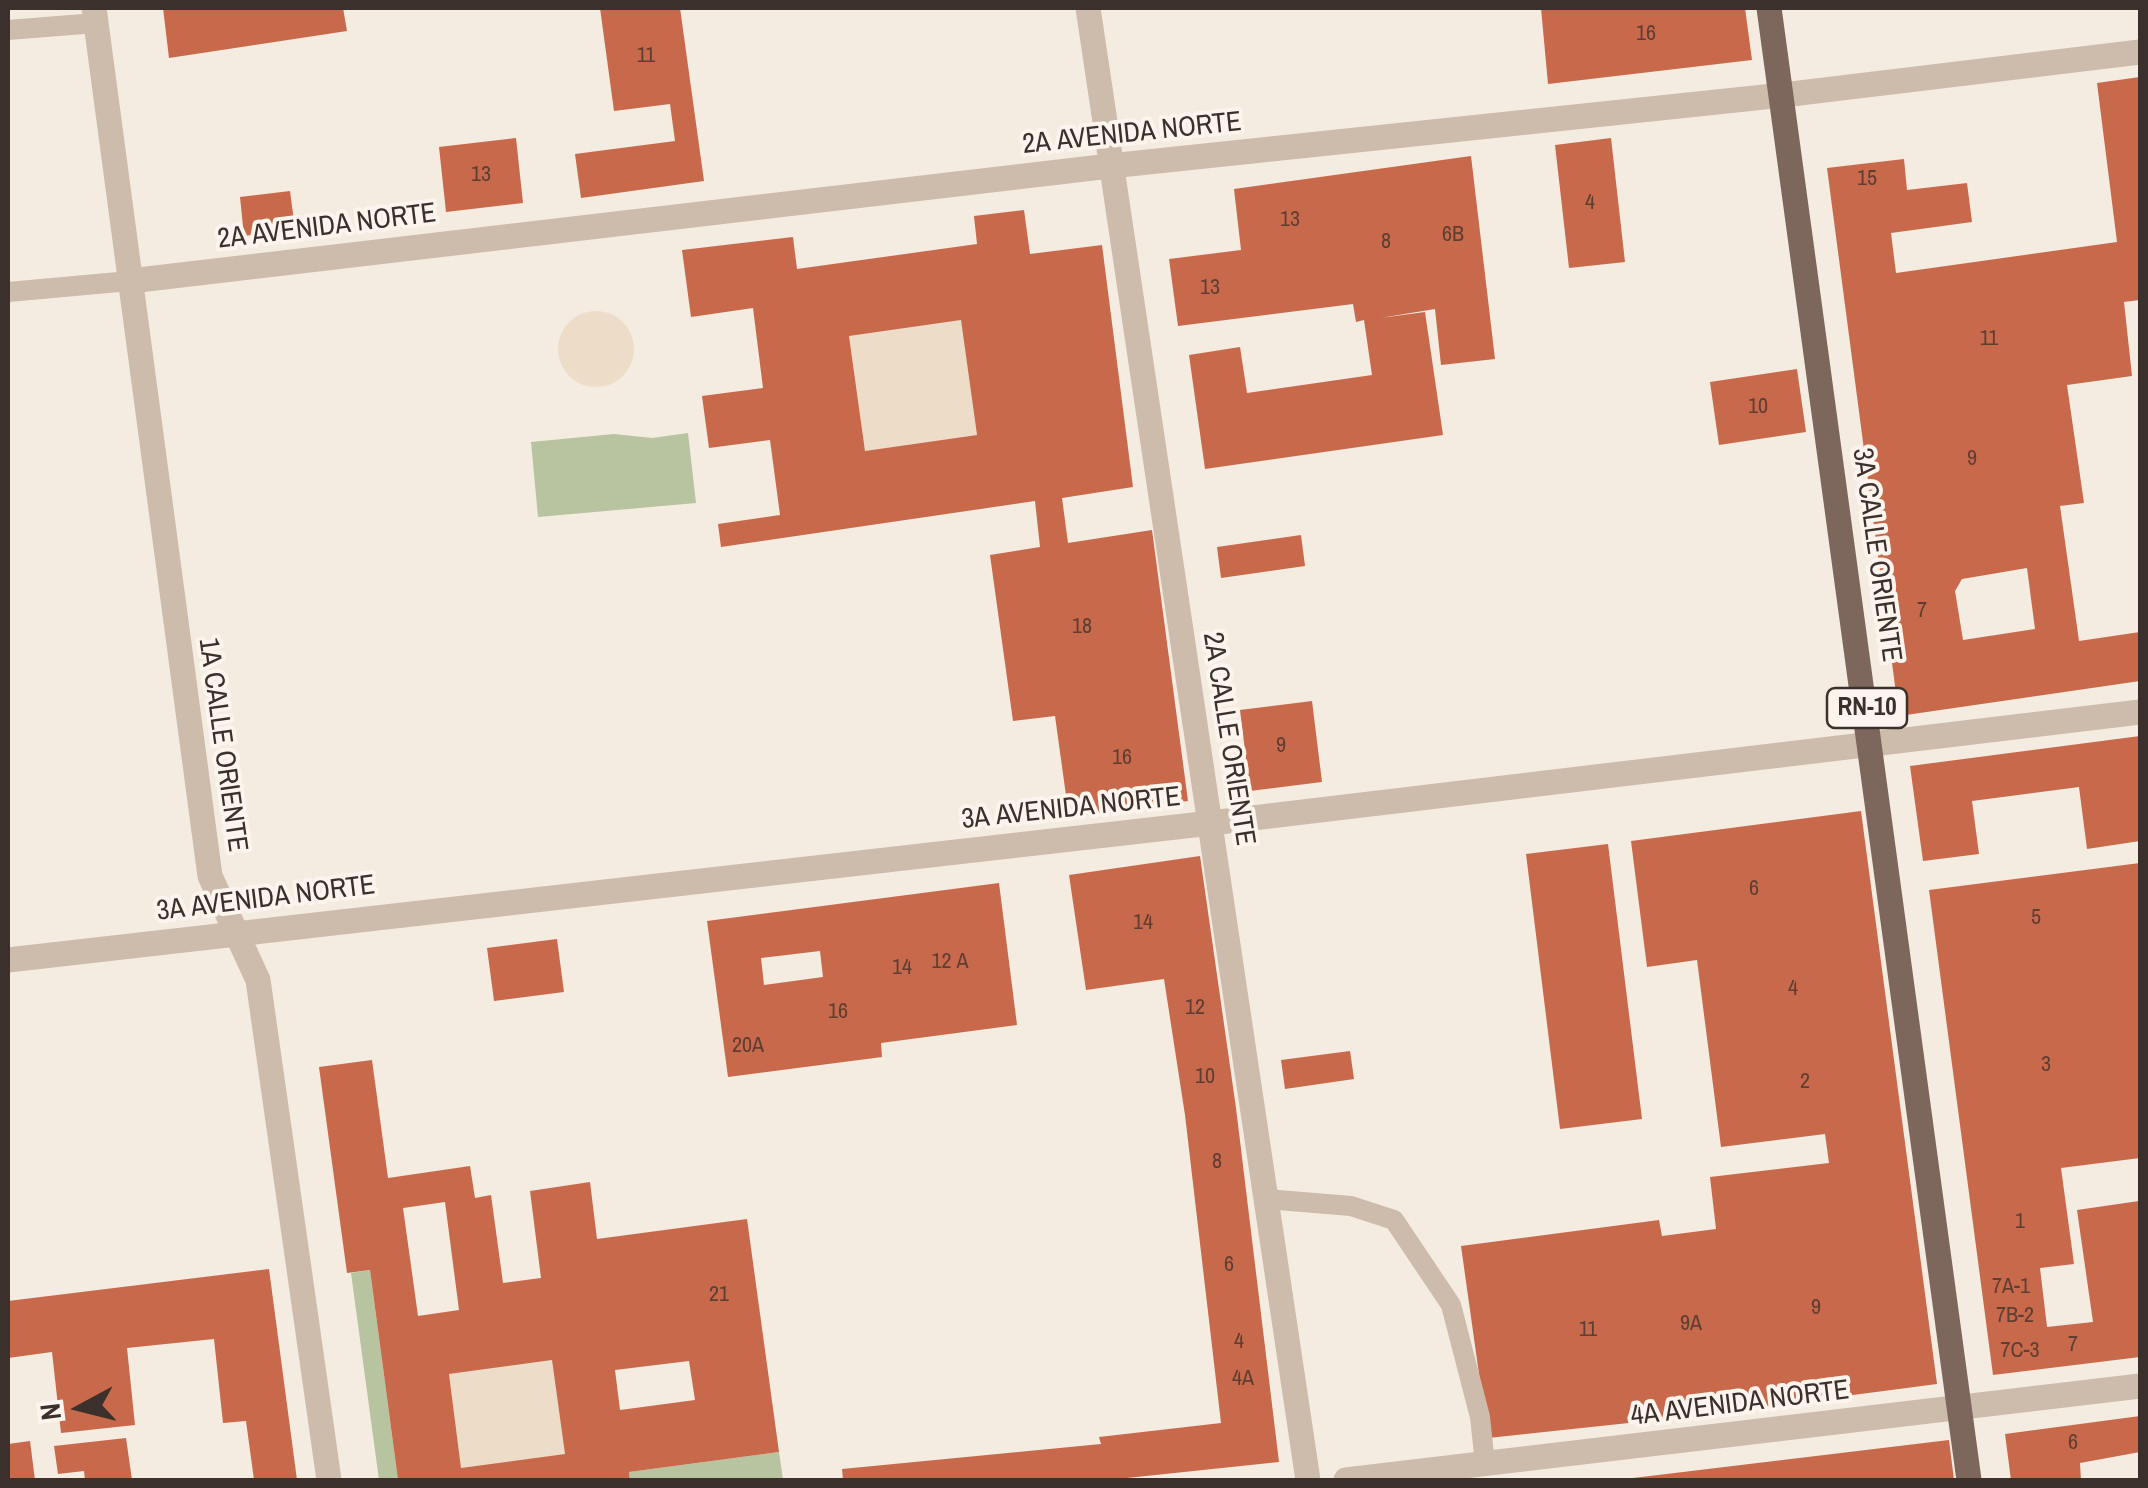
<!DOCTYPE html>
<style>
body{margin:0}
#map{position:relative;width:2148px;height:1488px;overflow:hidden;background:#f4ebe1;font-family:"Archivo Narrow",sans-serif}
canvas{display:block}
.frame{position:absolute;inset:0;border:10px solid #3b302b;pointer-events:none}
.north{position:absolute;left:30px;top:1358px;width:100px;height:100px;-webkit-text-stroke:8px #fbf5ee;paint-order:stroke;rotate:263deg;font-size:28px;font-weight:700;line-height:40px;text-align:center;color:#3b302b}
.north::after{content:'';display:block;margin:auto;width:35px;height:45px;background:#3b302b;clip-path:polygon(50% 0,100% 100%,50% 72%,0 100%)}
</style>
<div id="map">
<canvas width="2148" height="1488"></canvas>
<div class="frame"></div>
<div class="north">N</div>
</div>
<script>
const ctx = document.querySelector('canvas').getContext('2d');
ctx.lineJoin = 'round';
function fillPath(path, color) {
  ctx.fillStyle = color;
  ctx.fill(path, 'evenodd');
}
function trace(path, color, width, dash) {
  ctx.strokeStyle = color;
  ctx.lineWidth = width;
  ctx.lineCap = dash ? 'butt' : 'round';
  ctx.setLineDash(dash || []);
  ctx.stroke(path);
}
function label(font, color, halo, rows, align = 'center') {
  ctx.font = font + ' "Archivo Narrow",sans-serif';
  ctx.lineWidth = 8;
  ctx.setLineDash([]);
  ctx.textBaseline = 'middle';
  ctx.strokeStyle = halo;
  ctx.fillStyle = color;
  for (const [text, x, y, turn = 0] of rows) {
    ctx.save();
    ctx.translate(x, y);
    ctx.rotate((+turn || 0) * Math.PI / 180);
    ctx.textAlign = isNaN(turn) ? turn : align;
    if (halo) ctx.strokeText(text, 0, 0);
    ctx.fillText(text, 0, 0);
    ctx.restore();
  }
}
const green = new Path2D(`
 M 688,433 L 696,503 L 538,517 L 531,442 L 614,434 L 652,438 Z
 M 370,1270 L 398,1480 L 379,1480 L 351,1273 Z
 M 779,1452 L 783,1480 L 630,1480 L 629,1472 Z`);
const plaza = new Path2D(`
 M558 349a38 38 0 1 1 76 0a38 38 0 1 1-76 0Z
 M 961,320 L 977,435 L 865,451 L 849,336 Z
 M 552,1360 L 565,1454 L 461,1468 L 449,1374 Z`);
const building = new Path2D(`
 M 163,8 L 343,8 L 347,31 L 169,58 Z
 M 600,8 L 680,8 L 704,181 L 581,198 L 575,154 L 675,141 L 670,104 L 614,111 Z
 M 1541,8 L 1745,8 L 1752,60 L 1548,84 Z
 M 2140,77 L 2140,300 L 2124,302 L 2132,376 L 2067,385 L 2084,503 L 2060,506 L 2079,641 L 2140,632 L 2140,681 L 1899,716 L 1827,168 L 1904,159 L 1907,190 L 1967,183 L 1972,222 L 1891,233 L 1896,273 L 2117,242 L 2097,83 ZM 2027,568 L 2035,629 L 1963,640 L 1955,591 L 1962,579 Z
 M 516,138 L 523,203 L 446,212 L 439,147 Z
 M 1611,138 L 1625,262 L 1569,268 L 1555,145 Z
 M 1471,156 L 1495,359 L 1441,365 L 1435,309 L 1380,318 L 1425,312 L 1443,435 L 1205,469 L 1189,355 L 1240,347 L 1247,393 L 1372,375 L 1364,320 L 1356,322 L 1353,304 L 1178,326 L 1169,259 L 1241,250 L 1234,189 Z
 M 290,191 L 295,229 L 244,236 L 240,197 Z
 M 1024,210 L 1030,254 L 1102,245 L 1133,487 L 1062,498 L 1068,543 L 1152,530 L 1188,801 L 1069,817 L 1055,716 L 1013,721 L 990,555 L 1040,547 L 1035,501 L 721,547 L 718,524 L 780,515 L 770,440 L 709,448 L 702,396 L 763,388 L 753,308 L 691,317 L 682,250 L 793,237 L 797,269 L 977,244 L 974,216 ZM 961,320 L 977,435 L 865,451 L 849,336 Z
 M 1797,369 L 1806,432 L 1719,445 L 1710,382 Z
 M 1301,535 L 1305,566 L 1221,578 L 1217,547 Z
 M 1312,701 L 1322,782 L 1250,791 L 1240,710 Z
 M 2140,736 L 2140,841 L 2087,849 L 2079,787 L 1972,801 L 1979,854 L 1923,861 L 1910,766 Z
 M 1861,811 L 1937,1384 L 1685,1417 L 1488,1438 L 1461,1246 L 1659,1220 L 1662,1236 L 1716,1229 L 1710,1177 L 1829,1163 L 1825,1134 L 1721,1147 L 1697,960 L 1647,967 L 1631,841 Z
 M 1608,844 L 1642,1119 L 1560,1129 L 1526,854 Z
 M 1200,856 L 1236,1108 L 1279,1462 L 1108,1480 L 843,1480 L 842,1469 L 1101,1444 L 1099,1437 L 1221,1423 L 1185,1115 L 1164,979 L 1086,990 L 1069,875 Z
 M 2140,863 L 2140,1158 L 2061,1168 L 2074,1264 L 2040,1268 L 2047,1327 L 2093,1322 L 2077,1210 L 2139,1201 L 2140,1357 L 1993,1375 L 1929,890 Z
 M 999,883 L 1017,1025 L 881,1043 L 882,1057 L 728,1077 L 707,921 ZM 820,951 L 823,977 L 764,985 L 761,958 Z
 M 557,939 L 564,992 L 494,1001 L 487,948 Z
 M 1350,1051 L 1354,1079 L 1285,1089 L 1281,1060 Z
 M 372,1060 L 388,1178 L 470,1166 L 475,1198 L 491,1195 L 503,1283 L 541,1278 L 530,1191 L 590,1182 L 597,1239 L 747,1219 L 779,1452 L 629,1472 L 630,1480 L 398,1480 L 370,1270 L 347,1273 L 319,1067 ZM 445,1202 L 459,1310 L 418,1316 L 403,1208 ZM 552,1360 L 565,1454 L 461,1468 L 449,1374 ZM 689,1361 L 695,1400 L 620,1410 L 615,1370 Z
 M 269,1269 L 297,1480 L 254,1480 L 246,1421 L 223,1423 L 214,1339 L 127,1348 L 135,1425 L 61,1433 L 52,1352 L 8,1358 L 8,1301 Z
 M 2140,1416 L 2140,1452 L 2080,1463 L 2081,1480 L 2011,1480 L 2005,1434 Z
 M 126,1438 L 132,1480 L 85,1480 L 84,1471 L 58,1474 L 54,1446 Z
 M 1949,1440 L 1954,1480 L 1634,1480 L 1633,1478 Z
 M 30,1441 L 35,1480 L 8,1480 L 8,1444 Z`);
const service = new Path2D(`
 M 8,30 L 96,23
 M 8,292 L 130,281
 M 1266,1199 L 1351,1206 L 1394,1220 L 1451,1305 L 1480,1417 L 1485,1464`);
const minor = new Path2D(`
 M 94,8 L 210,876 L 258,980 L 329,1480
 M 1088,8 L 1308,1480
 M 130,281 L 1110,166 L 1783,95 L 2140,52`);
const tertiary = new Path2D(`
 M 8,960 L 1211,823 L 2140,712
 M 1346,1480 L 2140,1386`);
const primary = new Path2D(`
 M 1769,8 L 1969,1480`);
const numberNames = [
 ["16",1646,34],
 ["11",646,56],
 ["13",481,175],
 ["15",1867,179],
 ["4",1590,203],
 ["13",1290,220],
 ["6B",1453,235],
 ["8",1386,242],
 ["13",1210,288],
 ["11",1989,339],
 ["10",1758,407],
 ["9",1972,459],
 ["7",1922,611],
 ["18",1082,627],
 ["9",1281,746],
 ["16",1122,758],
 ["6",1754,889],
 ["5",2036,918],
 ["14",1143,923],
 ["12 A",950,962],
 ["14",902,968],
 ["4",1793,989],
 ["12",1195,1008],
 ["16",838,1012],
 ["20A",748,1046],
 ["3",2046,1065],
 ["10",1205,1077],
 ["2",1805,1082],
 ["8",1217,1162],
 ["1",2020,1222],
 ["6",1229,1265],
 ["7A-1",2011,1287],
 ["21",719,1295],
 ["9",1816,1308],
 ["7B-2",2015,1316],
 ["9A",1691,1324],
 ["11",1588,1330],
 ["4",1239,1342],
 ["7",2073,1345],
 ["7C-3",2020,1351],
 ["4A",1243,1379],
 ["6",2073,1443]
];
const shields = [
 [1867,708,80]
];
const shieldNames = [
 ["RN-10",1867,708]
];
const streetNames = [
 ["2A AVENIDA NORTE",1132,134,-6],
 ["2A AVENIDA NORTE",327,227,-7],
 ["3A CALLE ORIENTE",1876,555,82],
 ["2A CALLE ORIENTE",1228,739,81],
 ["1A CALLE ORIENTE",222,745,82],
 ["3A AVENIDA NORTE",1071,809,-6],
 ["3A AVENIDA NORTE",266,899,-7],
 ["4A AVENIDA NORTE",1740,1404,-7]
];
fillPath(green, '#b8c4a0');
fillPath(plaza, '#ecdcc8');
fillPath(building, '#c8694b');
trace(service, '#cdbbac', 20);
trace(minor, '#cdbbac', 25);
trace(tertiary, '#cdbbac', 25);
trace(primary, '#7d675c', 25);
label('22px', '#5e3e33', null, numberNames);
for (const [x, y, w] of shields) {
  const box = new Path2D();
  box.roundRect(x - w / 2, y - 20, w, 40, 8);
  ctx.fillStyle = '#fbf5ee';
  ctx.fill(box);
  trace(box, '#3b302b', 2.5);
}
label('bold 25px', '#3b302b', null, shieldNames);
label('28px', '#3b302b', '#fbf5ee', streetNames);
</script>
